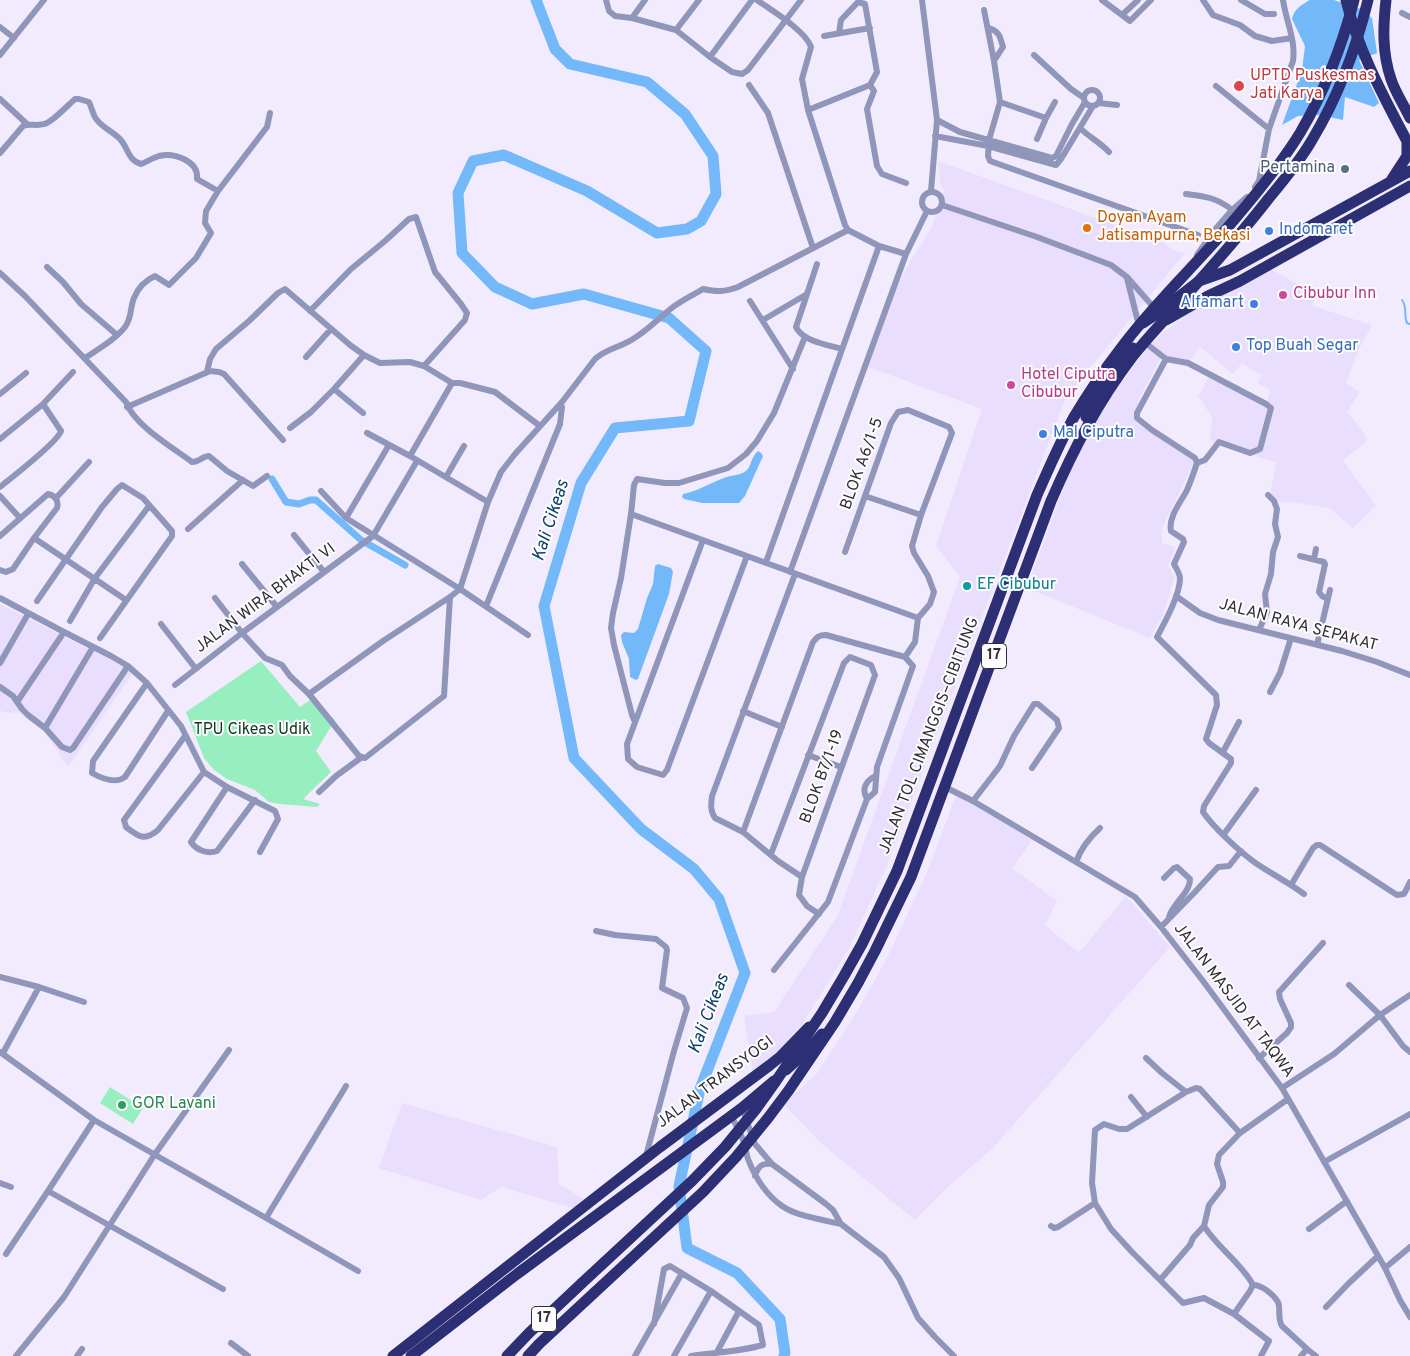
<!DOCTYPE html>
<meta charset="utf-8">
<style>
body{margin:0}
canvas{display:block;background:#f2ebfe}
</style>
<canvas width="1410" height="1356"></canvas>
<script>
const ctx = document.querySelector('canvas').getContext('2d');
ctx.lineJoin = 'round';
function fillPath(path, color) {
  ctx.fillStyle = color;
  ctx.fill(path, 'evenodd');
}
function trace(path, color, width, dash) {
  ctx.strokeStyle = color;
  ctx.lineWidth = width;
  ctx.lineCap = dash ? 'butt' : 'round';
  ctx.setLineDash(dash || []);
  ctx.stroke(path);
}
function label(font, color, halo, rows, align = 'center') {
  ctx.font = font + ' Overpass,sans-serif';
  ctx.lineWidth = 4;
  ctx.setLineDash([]);
  ctx.textBaseline = 'middle';
  ctx.strokeStyle = halo;
  ctx.fillStyle = color;
  for (const [text, x, y, turn = 0] of rows) {
    ctx.save();
    ctx.translate(x, y);
    ctx.rotate((+turn || 0) * Math.PI / 180);
    ctx.textAlign = isNaN(turn) ? turn : align;
    if (halo) ctx.strokeText(text, 0, 0);
    ctx.fillText(text, 0, 0);
    ctx.restore();
  }
}
const built = new Path2D(`
 M 938,161 L 1165,243 L 1173,250 L 1185,253 L 1066,397 L 886,868 L 848,950 L 802,1025 L 778,1052 L 753,1073 L 744,1016 L 774,1012 L 837,917 L 960,577 L 936,546 L 982,409 L 866,366 L 886,309 L 911,260 L 932,227 L 944,191 L 940,183 Z
 M 1271,269 L 1315,294 L 1313,306 L 1372,325 L 1359,349 L 1346,383 L 1360,392 L 1347,412 L 1360,427 L 1368,440 L 1343,460 L 1376,506 L 1353,528 L 1329,508 L 1298,503 L 1269,501 L 1276,462 L 1219,446 L 1210,439 L 1212,417 L 1198,396 L 1211,374 L 1267,404 L 1270,390 L 1258,384 L 1261,375 L 1242,363 L 1233,374 L 1200,347 L 1187,364 L 1161,358 L 1139,398 L 1134,417 L 1194,462 L 1162,528 L 1162,543 L 1176,547 L 1168,566 L 1175,576 L 1163,615 L 1150,638 L 1027,588 L 1070,470 L 1101,410 L 1147,348 L 1163,333 L 1183,317 L 1210,301 L 1255,279 Z
 M 0,604 L 126,668 L 133,673 L 68,767 L 44,731 L 19,713 L 3,712 L 0,710 Z
 M 957,793 L 1032,840 L 1013,868 L 1057,901 L 1045,925 L 1079,953 L 1126,896 L 1170,947 L 992,1149 L 949,1186 L 915,1220 L 822,1144 L 783,1104 L 816,1075 L 858,1010 L 888,956 L 928,870 Z
 M 402,1103 L 557,1147 L 559,1184 L 587,1201 L 576,1209 L 501,1187 L 481,1200 L 379,1168 Z`);
const green = new Path2D(`
 M 261,661 L 300,707 L 313,698 L 335,720 L 316,751 L 331,772 L 303,799 L 320,804 L 317,807 L 279,804 L 269,802 L 255,790 L 227,779 L 214,770 L 204,758 L 186,712 Z
 M 110,1087 L 143,1108 L 133,1124 L 100,1103 Z`);
const water = new Path2D(`
 M 1310,0 L 1334,0 L 1361,9 L 1372,18 L 1377,53 L 1359,60 L 1379,103 L 1374,107 L 1345,97 L 1343,120 L 1320,115 L 1298,116 L 1282,125 L 1302,70 L 1305,46 L 1292,19 C 1294,9 1301,5 1310,0 Z
 M 758,451 L 761,453 L 763,456 L 745,496 L 739,503 L 702,503 L 684,499 L 682,497 L 683,494 C 698,491 710,483 724,478 C 731,475 739,476 746,471 C 752,466 750,458 758,451 Z
 M 658,564 L 671,568 L 673,572 L 669,594 L 638,679 L 636,680 L 630,677 L 629,659 L 622,642 L 621,635 L 624,632 L 634,633 L 638,629 L 647,598 L 653,584 L 655,566 Z`);
const stream = new Path2D(`
 M 1402,300 C 1408,308 1403,314 1407,323 L 1410,324`);
const canal = new Path2D(`
 M 272,479 L 286,502 L 299,504 L 310,500 L 316,500 L 361,540 L 405,565`);
const river = new Path2D(`
 M 536,0 L 555,49 L 570,64 L 647,82 L 685,114 L 713,156 L 716,194 L 701,221 L 687,229 L 657,233 L 587,191 L 504,155 L 473,161 L 458,193 L 462,253 L 495,287 L 532,304 L 584,294 L 669,318 L 706,351 L 689,421 L 615,428 L 581,483 L 544,606 L 574,758 L 641,829 L 694,869 L 719,899 L 745,973 L 700,1089 L 679,1186 L 687,1248 L 737,1273 L 780,1319 L 785,1353 L 784,1356`);
const street = new Path2D(`
 M 606,0 L 609,11 L 615,16 L 632,18 L 676,30 L 710,57 L 732,72 L 742,74 L 748,70 L 801,0
 M 757,0 C 771,10 806,31 811,47 L 802,79 L 808,110 L 845,225 L 848,230 L 879,246 L 906,254 L 927,211
 M 922,0 L 937,120 L 931,191
 M 1102,0 L 1130,21 L 1151,0
 M 1203,0 L 1213,15 L 1240,25 L 1255,36 L 1272,41 L 1292,38
 M 1241,0 L 1265,14 L 1274,14
 M 984,10 L 994,61 L 1000,102 L 989,140 L 988,156 L 990,161 L 1198,235
 M 1402,13 L 1410,17
 M 1122,15 L 1138,0
 M 632,18 L 645,0
 M 0,27 L 14,38
 M 988,28 C 999,31 1000,36 1003,47 L 994,61
 M 676,30 L 699,0
 M 824,36 L 870,28
 M 0,55 L 44,0
 M 1034,55 L 1071,89 L 1084,98
 M 710,57 L 752,0
 M 749,85 L 768,113 L 813,248
 M 870,85 L 874,91 L 867,109 L 877,166 L 882,174 L 906,183
 M 1216,86 L 1269,129
 M1084 98a8 8 0 1 1 16 0a8 8 0 1 1-16 0Z
 M 0,99 L 27,124
 M 1000,102 L 1046,118 L 1055,102
 M 1098,103 L 1117,105
 M 808,110 L 870,85 L 877,72 L 865,4 L 858,2 L 841,20 L 839,33
 M 937,120 L 960,132 L 1052,158 L 1056,156 L 1072,124 L 1085,102
 M 1080,128 C 1089,137 1101,143 1109,152
 M 935,136 L 988,146 L 1056,165 L 1061,159 L 1093,106
 M 1037,139 L 1046,118
 M 0,153 L 23,126 C 30,123 38,127 47,123 C 56,118 67,106 75,99 L 79,99 L 89,102 C 92,108 93,116 97,120 C 103,128 112,131 119,138 C 128,146 127,160 141,164 C 146,162 153,158 159,156 C 174,152 199,161 197,179 L 218,191
 M 1255,187 L 1259,181 L 1269,129 L 1293,61 C 1296,40 1286,21 1283,0
 M922 202a10 10 0 1 1 20 0a10 10 0 1 1-20 0Z
 M 1186,194 C 1204,196 1218,198 1232,210
 M 942,205 L 1037,237 L 1111,265 L 1127,277 L 1156,310
 M 1197,255 L 1213,232 L 1232,210 L 1247,197
 M 817,264 L 796,327 C 802,341 828,345 842,349
 M 47,267 L 63,282 L 81,304 L 117,335
 M 0,273 L 25,296 L 126,402 C 134,425 172,447 192,462 C 199,462 203,456 209,456 L 227,471 L 253,486 L 267,476
 M 1127,278 L 1139,326
 M 750,301 L 793,369
 M 310,311 L 351,269 L 385,241 L 409,219 L 416,217 L 435,272 L 461,304 L 467,313 L 465,320 L 424,366
 M 763,320 L 807,294
 M 1143,341 L 1166,359
 M 306,357 L 331,329
 M 85,358 C 98,349 115,340 125,327 C 132,318 130,307 134,298 C 138,288 146,280 155,276 L 169,285 L 196,258 L 211,233 L 205,223 L 206,211 L 218,191 L 267,127 L 270,113
 M 1166,359 L 1188,363 L 1266,404 L 1271,408 L 1260,449 L 1250,453 L 1219,442 L 1205,460 L 1197,463
 M 1166,359 L 1137,413 L 1137,418 L 1152,430 L 1195,458 L 1197,463
 M 207,372 L 210,359 L 216,349 L 249,321 L 278,293 L 285,289 L 350,345 L 364,355 L 380,363 L 410,362 L 424,366 L 452,383
 M 334,389 L 364,355
 M 0,394 L 26,373
 M 127,407 L 210,371 L 219,372 L 224,374 L 283,440
 M 290,428 L 311,412 L 334,389 L 363,413
 M 367,433 L 410,456 L 488,502
 M 0,439 L 43,404 L 73,372
 M 410,456 L 452,383 L 460,383 L 495,392 L 540,426
 M 1197,463 C 1194,472 1191,481 1187,490 C 1181,502 1168,517 1171,531 L 1183,539 L 1184,542 L 1174,564 C 1176,568 1180,574 1180,578 C 1180,595 1165,622 1157,637 L 1216,695 L 1217,705 L 1206,739 L 1209,743 L 1231,759 L 1231,763 L 1204,806 L 1203,812 C 1214,828 1241,853 1257,864 C 1272,874 1289,883 1304,894
 M 446,477 L 464,446
 M 0,487 C 11,478 58,442 61,431 L 43,404
 M 321,491 L 346,518 L 460,589 L 528,635
 M 0,496 L 20,518
 M 865,496 L 921,515
 M 56,498 L 89,462
 M 631,514 L 918,618
 M 346,518 L 389,445
 M 188,529 L 243,480
 M 294,535 L 324,572
 M 0,536 L 48,494 C 55,495 59,501 57,508 L 34,538 L 13,569 L 6,572 L 0,570
 M 34,538 L 126,600
 M 703,540 L 627,744 L 628,759 L 637,767 L 663,775 L 667,770 L 747,556
 M 1300,556 L 1324,562 L 1325,564 L 1319,592 L 1322,596 L 1328,599
 M 1314,559 L 1316,549
 M 766,562 L 879,246
 M 242,564 L 277,607
 M 790,572 L 906,254
 M 795,574 L 712,796 C 711,804 710,811 715,818 L 743,832 L 778,861 L 802,877
 M 1176,596 L 1200,613 L 1218,620 L 1342,651 L 1377,662 L 1410,675
 M 0,598 L 64,632 L 111,656 L 128,666 L 147,683 L 181,726 L 204,772 L 227,787 L 275,811 L 278,819 L 260,852
 M 215,598 L 242,633 L 265,658 L 282,665 L 290,676 L 309,694 L 359,756 L 365,758 L 444,696 L 450,597
 M 37,601 L 102,507 L 117,489 L 122,485 L 143,498 L 172,531 L 172,536 L 100,638
 M 486,606 L 560,424 L 562,407
 M 70,621 L 95,578 L 149,506
 M 161,624 L 196,669
 M 1259,630 L 1267,612 L 1265,594 L 1271,574 L 1273,552 L 1278,537 L 1275,524 L 1277,509 L 1274,501 L 1268,495
 M 1317,645 L 1330,590
 M 0,663 L 28,614
 M 147,683 L 93,761 L 92,773 C 101,778 116,784 125,777 L 168,711
 M 175,685 L 242,633 L 373,536 L 417,461
 M 0,687 L 13,696 L 22,709 L 28,715 L 45,728 L 62,747 L 70,750 L 73,748 L 128,666
 M 1270,692 L 1280,673 L 1291,638
 M 309,694 L 383,641 L 450,597 L 460,589 L 488,502 L 501,472 L 515,454 L 562,402 L 595,359 C 606,349 621,347 633,339 C 648,330 659,318 673,307 C 682,300 693,295 703,289 C 717,292 724,292 738,287 L 848,230
 M 17,702 L 64,632
 M 743,711 L 782,727
 M 635,722 L 632,715 L 614,645 L 611,628 L 613,613 L 621,578 L 631,514 L 634,485 L 637,479 L 665,483 L 679,483 L 728,468 L 746,454 L 757,441 L 774,413 L 805,337
 M 45,728 L 93,647
 M 185,736 L 124,820 L 126,827 C 138,836 144,842 158,830 L 204,772
 M 1223,752 L 1239,722
 M 808,755 L 841,767
 M 227,787 L 191,842 C 197,851 208,854 217,851 L 255,800
 M 945,787 L 973,801 L 1135,897 L 1161,927 L 1203,981 L 1282,1088 L 1385,1268 L 1400,1300 L 1410,1317
 M 319,792 L 336,776 L 362,757
 M 867,799 C 861,789 866,781 875,776
 M 973,801 L 1000,766 L 1014,736 L 1034,704 L 1038,704 L 1057,720 L 1059,728 L 1032,768
 M 743,832 L 813,642 C 817,637 819,635 826,635 L 905,657
 M 1224,834 L 1256,790
 M 771,854 L 844,663 L 850,657 L 871,665 L 875,675 L 802,877 L 799,895 L 807,906 L 819,914
 M 1076,862 C 1081,848 1089,838 1100,828
 M 1164,878 L 1174,868 L 1177,867 L 1190,879 C 1190,893 1173,903 1169,917
 M 1291,885 L 1313,848 L 1317,845 L 1320,845 L 1397,895 L 1404,894 L 1410,882
 M 1161,927 L 1195,892 L 1218,867 L 1229,866 L 1241,851
 M 596,931 L 615,935 L 656,939 L 666,947 L 667,950 L 662,988 L 683,998 L 687,1008 L 674,1051 L 646,1156
 M 774,970 L 828,902 L 867,799 L 875,792 L 877,767 L 913,666 L 905,657 L 915,642 L 918,618 L 930,604 L 934,592 L 928,576 L 914,553 L 912,546 L 921,515 L 952,433 L 949,427 L 908,410 L 898,412 L 891,423 L 845,552
 M 0,977 L 39,987
 M 1349,985 L 1380,1015 L 1403,1046 L 1410,1052
 M 0,1052 L 94,1120 L 266,1218 L 346,1086
 M 3,1053 L 39,987 L 84,1002
 M 1146,1058 L 1162,1073 L 1186,1092
 M 1259,1058 L 1287,1033 L 1291,1027 L 1291,1023 L 1280,999 L 1279,992 L 1323,943
 M 1282,1088 L 1334,1054 L 1380,1015 L 1410,995
 M 1131,1097 L 1147,1117
 M 742,1108 L 755,1144 L 772,1164 L 826,1204 L 833,1210 L 841,1224 L 884,1257 L 899,1278 L 918,1318 L 935,1337 L 954,1356
 M 731,1115 C 735,1124 740,1132 743,1140 C 745,1146 746,1153 748,1159 C 755,1177 765,1194 782,1206 C 796,1216 823,1220 841,1224
 M 94,1120 L 48,1191 L 223,1289
 M 1324,1162 L 1410,1114
 M 755,1176 C 758,1166 762,1163 772,1164
 M 0,1183 L 11,1187
 M 266,1218 L 358,1271
 M 1051,1226 L 1054,1228 L 1058,1227 L 1095,1203
 M 1204,1226 C 1217,1247 1239,1261 1252,1283 L 1252,1287 L 1250,1291 L 1234,1314
 M 1309,1229 L 1347,1201
 M 6,1254 L 48,1191
 M 1385,1268 L 1410,1247
 M 1160,1280 L 1190,1245 L 1193,1238 L 1204,1226 L 1209,1205 L 1223,1187 L 1223,1182 L 1217,1164 L 1219,1155 L 1240,1133
 M 1252,1285 C 1261,1284 1273,1294 1278,1302 C 1281,1309 1277,1318 1282,1326 L 1307,1349 L 1316,1356
 M 1326,1307 L 1349,1283 L 1378,1256
 M 654,1324 L 664,1269 L 670,1266 L 711,1291 L 759,1325 L 763,1345 C 739,1352 715,1352 691,1356
 M 231,1343 L 248,1356
 M 717,1352 L 739,1311
 M 16,1356 L 64,1297 L 155,1154 L 229,1050
 M 77,1356 L 82,1349
 M 635,1356 L 682,1273
 M 674,1356 L 711,1291
 M 1261,1356 L 1269,1341 L 1234,1314 L 1204,1298 L 1183,1303 L 1132,1252 L 1111,1229 L 1095,1203 L 1092,1183 L 1095,1130 L 1104,1124 L 1119,1129 L 1127,1129 L 1186,1092 L 1196,1088 L 1200,1089 L 1240,1133 L 1288,1099
 M 1301,1356 L 1307,1349`);
const highway = new Path2D(`
 M 1346,0 C 1358,51 1386,101 1410,147
 M 1386,0 C 1383,27 1382,53 1391,79 C 1395,92 1404,105 1410,118
 M 1392,179 L 1407,156 L 1407,140
 M 1166,320 L 1208,296 L 1240,281 L 1410,186
 M 1143,323 L 1158,313 L 1199,281 L 1230,270 L 1410,171
 M 1086,417 L 1110,378 L 1133,348
 M 786,1070 L 810,1048 L 822,1034
 M 393,1356 L 660,1147 L 770,1065 L 780,1057 L 809,1027
 M 411,1356 L 517,1274 L 742,1108 L 774,1081
 M 507,1356 L 529,1333 L 582,1283
 M 528,1356 L 539,1344 L 594,1293`);
const highwayBridge = new Path2D(`
 M 582,1283 L 692,1181 L 725,1147 L 756,1109 L 776,1081 L 822,1013 L 844,976 L 862,944 L 897,871 L 1037,495 C 1049,468 1060,442 1074,417 C 1088,393 1104,370 1121,348 C 1155,302 1197,264 1234,220 C 1257,193 1281,164 1300,133 C 1324,92 1342,46 1354,0
 M 594,1293 L 703,1192 L 736,1157 L 768,1118 L 789,1090 L 835,1022 L 858,983 L 875,951 L 911,877 L 1051,501 C 1074,448 1098,402 1133,356 C 1148,337 1165,320 1180,302 C 1211,268 1241,234 1269,198 C 1284,180 1300,161 1312,140 C 1338,97 1356,49 1368,0`);
const markers = [
 [1239,86,6,"#e0444e"],
 [1345,169,5,"#5c6f8a"],
 [1087,228,5,"#e8710a"],
 [1269,231,5,"#3f7fe0"],
 [1283,295,5,"#d1479c"],
 [1254,304,5,"#3f7fe0"],
 [1236,347,5,"#3f7fe0"],
 [1011,385,5,"#d1479c"],
 [1043,434,5,"#3f7fe0"],
 [967,586,5,"#0f9aa8"],
 [122,1105,5,"#2e9e5b"]
];
const shields = [
 [994,656,25],
 [544,1319,25]
];
const shieldNames = [
 ["17",994,656],
 ["17",544,1319]
];
const healthNames = [
 ["UPTD Puskesmas",1250,77],
 ["Jati Karya",1250,95]
];
const serviceNames = [
 ["Pertamina",1335,169]
];
const foodNames = [
 ["Doyan Ayam",1097,219],
 ["Jatisampurna, Bekasi",1097,237]
];
const shopNames = [
 ["Indomaret",1279,231],
 ["Alfamart",1244,304,"right"],
 ["Top Buah Segar",1246,347],
 ["Mal Ciputra",1053,434]
];
const hotelNames = [
 ["Cibubur Inn",1293,295],
 ["Hotel Ciputra",1021,376],
 ["Cibubur",1021,394]
];
const streetNames = [
 ["BLOK A6/1-5",863,464,-70],
 ["JALAN WIRA BHAKTI VI",266,599,-37],
 ["JALAN RAYA SEPAKAT",1298,626,15],
 ["JALAN TOL CIMANGGIS–CIBITUNG",930,736,-69],
 ["BLOK B7/1-19",823,777,-70],
 ["JALAN MASJID AT TAQWA",1233,1001,53],
 ["JALAN TRANSYOGI",716,1083,-37]
];
const cultureNames = [
 ["EF Cibubur",977,586]
];
const parkNames = [
 ["TPU Cikeas Udik",252,731]
];
const leisureNames = [
 ["GOR Lavani",132,1105]
];
const waterNames = [
 ["Kali Cikeas",552,521,-72],
 ["Kali Cikeas",710,1014,-69]
];
fillPath(built, '#e9defd');
fillPath(green, '#97eebf');
fillPath(water, '#73b9f9');
trace(stream, '#73b9f9', 2);
trace(canal, '#73b9f9', 7);
trace(river, '#73b9f9', 11);
trace(street, '#8f96b9', 6);
trace(highway, '#2c2f74', 11);
trace(highwayBridge, '#2c2f74', 11);
for (const [x, y, r, color] of markers) {
  const dot = new Path2D();
  dot.arc(x, y, r, 0, 2 * Math.PI);
  ctx.fillStyle = color;
  ctx.fill(dot);
  trace(dot, '#fcfcfc', 2);
}
for (const [x, y, w] of shields) {
  const box = new Path2D();
  box.roundRect(x - w / 2, y - 12.5, w, 25, 4);
  ctx.fillStyle = '#fcfcfc';
  ctx.fill(box);
  trace(box, '#2f2c35', 1);
}
label('bold 15px', '#2f2c35', null, shieldNames);
label('16px', '#be3a42', '#fcfcfc', healthNames, 'left');
label('16px', '#4e5e75', '#fcfcfc', serviceNames, 'right');
label('16px', '#c56008', '#fcfcfc', foodNames, 'left');
label('16px', '#366cbe', '#fcfcfc', shopNames, 'left');
label('16px', '#b23c85', '#fcfcfc', hotelNames, 'left');
label('16px', '#2f2c35', '#fcfcfc', streetNames);
label('16px', '#0d838f', '#fcfcfc', cultureNames, 'left');
label('16px', '#0c3623', '#fcfcfc', parkNames);
label('16px', '#27864d', '#fcfcfc', leisureNames, 'left');
label('italic 18px', '#0c4169', '#fcfcfc', waterNames);
</script>
